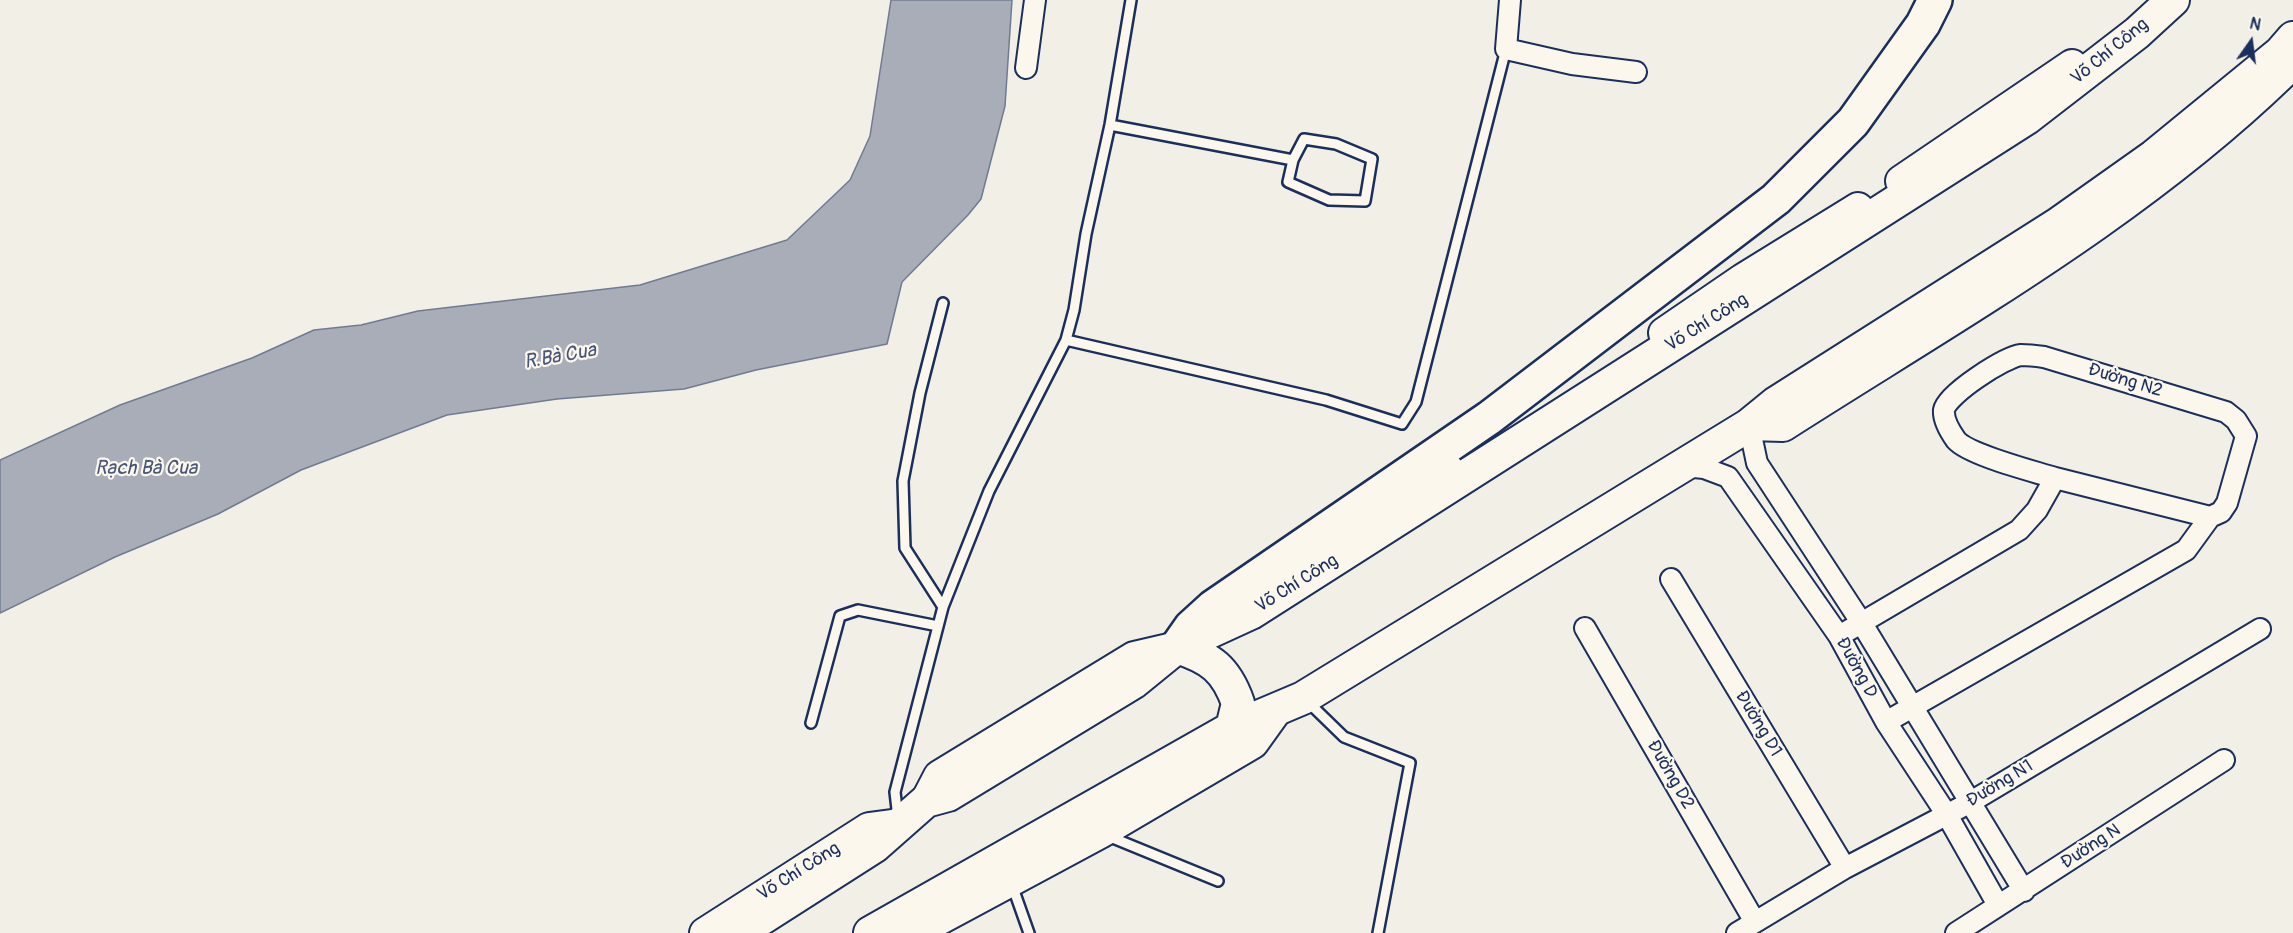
<!DOCTYPE html>
<meta charset="utf-8">
<style>
body{margin:0}
#map{position:relative;width:2293px;height:933px;overflow:hidden;background:#f2efe6;font-family:Pangolin,sans-serif}
canvas{display:block}
.north{position:absolute;left:2221px;top:12px;width:60px;height:60px;-webkit-text-stroke:4px #fbf7ec;paint-order:stroke;rotate:14deg;font-size:16px;font-weight:700;line-height:24px;text-align:center;color:#1b2f5e}
.north::after{content:'';display:block;margin:auto;width:21px;height:27px;background:#1b2f5e;clip-path:polygon(50% 0,100% 100%,50% 72%,0 100%)}
</style>
<div id="map">
<canvas width="2293" height="933"></canvas>
<div class="north">N</div>
</div>
<script>
const ctx = document.querySelector('canvas').getContext('2d');
ctx.lineJoin = 'round';
function fillPath(path, color) {
  ctx.fillStyle = color;
  ctx.fill(path, 'evenodd');
}
function trace(path, color, width, dash) {
  ctx.strokeStyle = color;
  ctx.lineWidth = width;
  ctx.lineCap = dash ? 'butt' : 'round';
  ctx.setLineDash(dash || []);
  ctx.stroke(path);
}
function label(font, color, halo, rows, align = 'center') {
  ctx.font = font + ' Pangolin,sans-serif';
  ctx.lineWidth = 4.5;
  ctx.setLineDash([]);
  ctx.textBaseline = 'middle';
  ctx.strokeStyle = halo;
  ctx.fillStyle = color;
  for (const [text, x, y, turn = 0] of rows) {
    ctx.save();
    ctx.translate(x, y);
    ctx.rotate((+turn || 0) * Math.PI / 180);
    ctx.textAlign = isNaN(turn) ? turn : align;
    if (halo) ctx.strokeText(text, 0, 0);
    ctx.fillText(text, 0, 0);
    ctx.restore();
  }
}
const water = new Path2D(`
 M 891,0 L 1012,0 L 1005,106 L 981,199 L 968,215 L 902,282 L 887,344 L 756,370 L 684,389 L 557,399 L 447,415 L 301,470 L 218,514 L 115,557 L 0,613 L 0,460 L 120,405 L 252,358 L 314,330 L 361,325 L 418,311 L 640,285 L 787,240 L 850,180 L 870,136 Z`);
const service = new Path2D(`
 M 1110,125 L 1293,160
 M 1304,139 L 1336,144 L 1372,159 L 1365,201 L 1329,200 L 1288,182 L 1293,160 Z
 M 943,303 L 920,393 L 903,481 L 905,548 L 943,607
 M 1066,340 L 1326,400 L 1402,424 L 1416,402 L 1506,49
 M 1307,701 L 1344,737 L 1410,763 L 1378,933
 M 811,723 L 840,616 L 858,610 L 938,626
 M 898,818 L 895,792 L 943,607 L 989,491 L 1066,340 L 1074,310 L 1086,234 L 1110,125 L 1131,0
 M 1108,836 L 1218,881
 M 1012,885 L 1029,933`);
const minor = new Path2D(`
 M 1510,0 L 1506,49 L 1572,64 L 1636,72
 M 1026,68 L 1035,0
 M 1749,425 L 1757,463 L 1861,622 L 2024,891
 M 1684,466 L 1704,468 L 1728,477 L 1839,636 L 1886,722 L 1947,815 L 1998,905
 M 2055,478 L 2210,517
 M 1671,579 L 1845,868
 M 1585,628 L 1755,922
 M 1839,636 L 2019,530 L 2037,510 L 2055,478 C 2033,471 1969,455 1956,440 C 1951,433 1943,420 1944,410 C 1947,394 2005,357 2021,355 C 2029,355 2037,356 2044,357 L 2226,412 L 2236,420 L 2246,436 L 2227,503 L 2221,512 L 2210,517 L 2186,550 L 1886,722
 M 1737,933 L 1845,868 L 1969,803 L 2260,629
 M 1956,933 L 2224,760`);
const primary = new Path2D(`
 M 1901,181 L 2072,65
 M 1664,333 L 1743,279 L 1858,208
 M 1749,425 L 1783,426 C 1958,314 2145,210 2293,63
 M 1364,521 L 1448,469
 M 926,801 L 939,776 L 1134,657 L 1177,647
 M 705,933 L 869,828 L 899,824
 M 914,933 L 1100,833 L 1253,743 L 1276,711`);
const trunk = new Path2D(`
 M 1177,647 C 1211,658 1226,669 1238,703 L 1232,728
 M 739,933 L 875,846 L 926,801 L 948,795 L 1134,682 L 1177,647 L 1251,613 L 2027,118 L 2137,33 L 2173,0
 M 870,933 L 1232,728 L 1303,698 L 1749,425 L 1776,403 L 2058,224 L 2154,156 L 2280,53 L 2293,38`);
const motorway = new Path2D(`
 M 1177,647 L 1191,627 L 1213,607 L 1489,418 L 1776,199 L 1853,122 L 1923,24 L 1935,0`);
const streetNames = [
 ["Võ Chí Công",2110,52,-39],
 ["Võ Chí Công",1707,323,-32],
 ["Đường N2",2125,381,17],
 ["Võ Chí Công",1297,584,-32],
 ["Đường D",1856,668,61],
 ["Đường D1",1758,724,59],
 ["Đường D2",1670,775,60],
 ["Đường N1",2000,784,-31],
 ["Đường N",2091,847,-33],
 ["Võ Chí Công",799,872,-32]
];
const waterNames = [
 ["R.Bà Cua",560,357,-10],
 ["Rạch Bà Cua",146,469]
];
fillPath(water, '#a9adb7');
trace(water, '#707b93', 1.5);
trace(service, '#1b2f5e', 14);
trace(minor, '#1b2f5e', 24);
trace(primary, '#1b2f5e', 34);
trace(trunk, '#1b2f5e', 36);
trace(motorway, '#1b2f5e', 38);
trace(service, '#fbf7ec', 9);
trace(minor, '#fbf7ec', 20);
trace(primary, '#fbf7ec', 30);
trace(trunk, '#fbf7ec', 32);
trace(motorway, '#fbf7ec', 33);
label('18px', '#1b2f5e', '#fbf7ec', streetNames);
label('italic 20px', '#465579', '#fbf7ec', waterNames);
</script>
